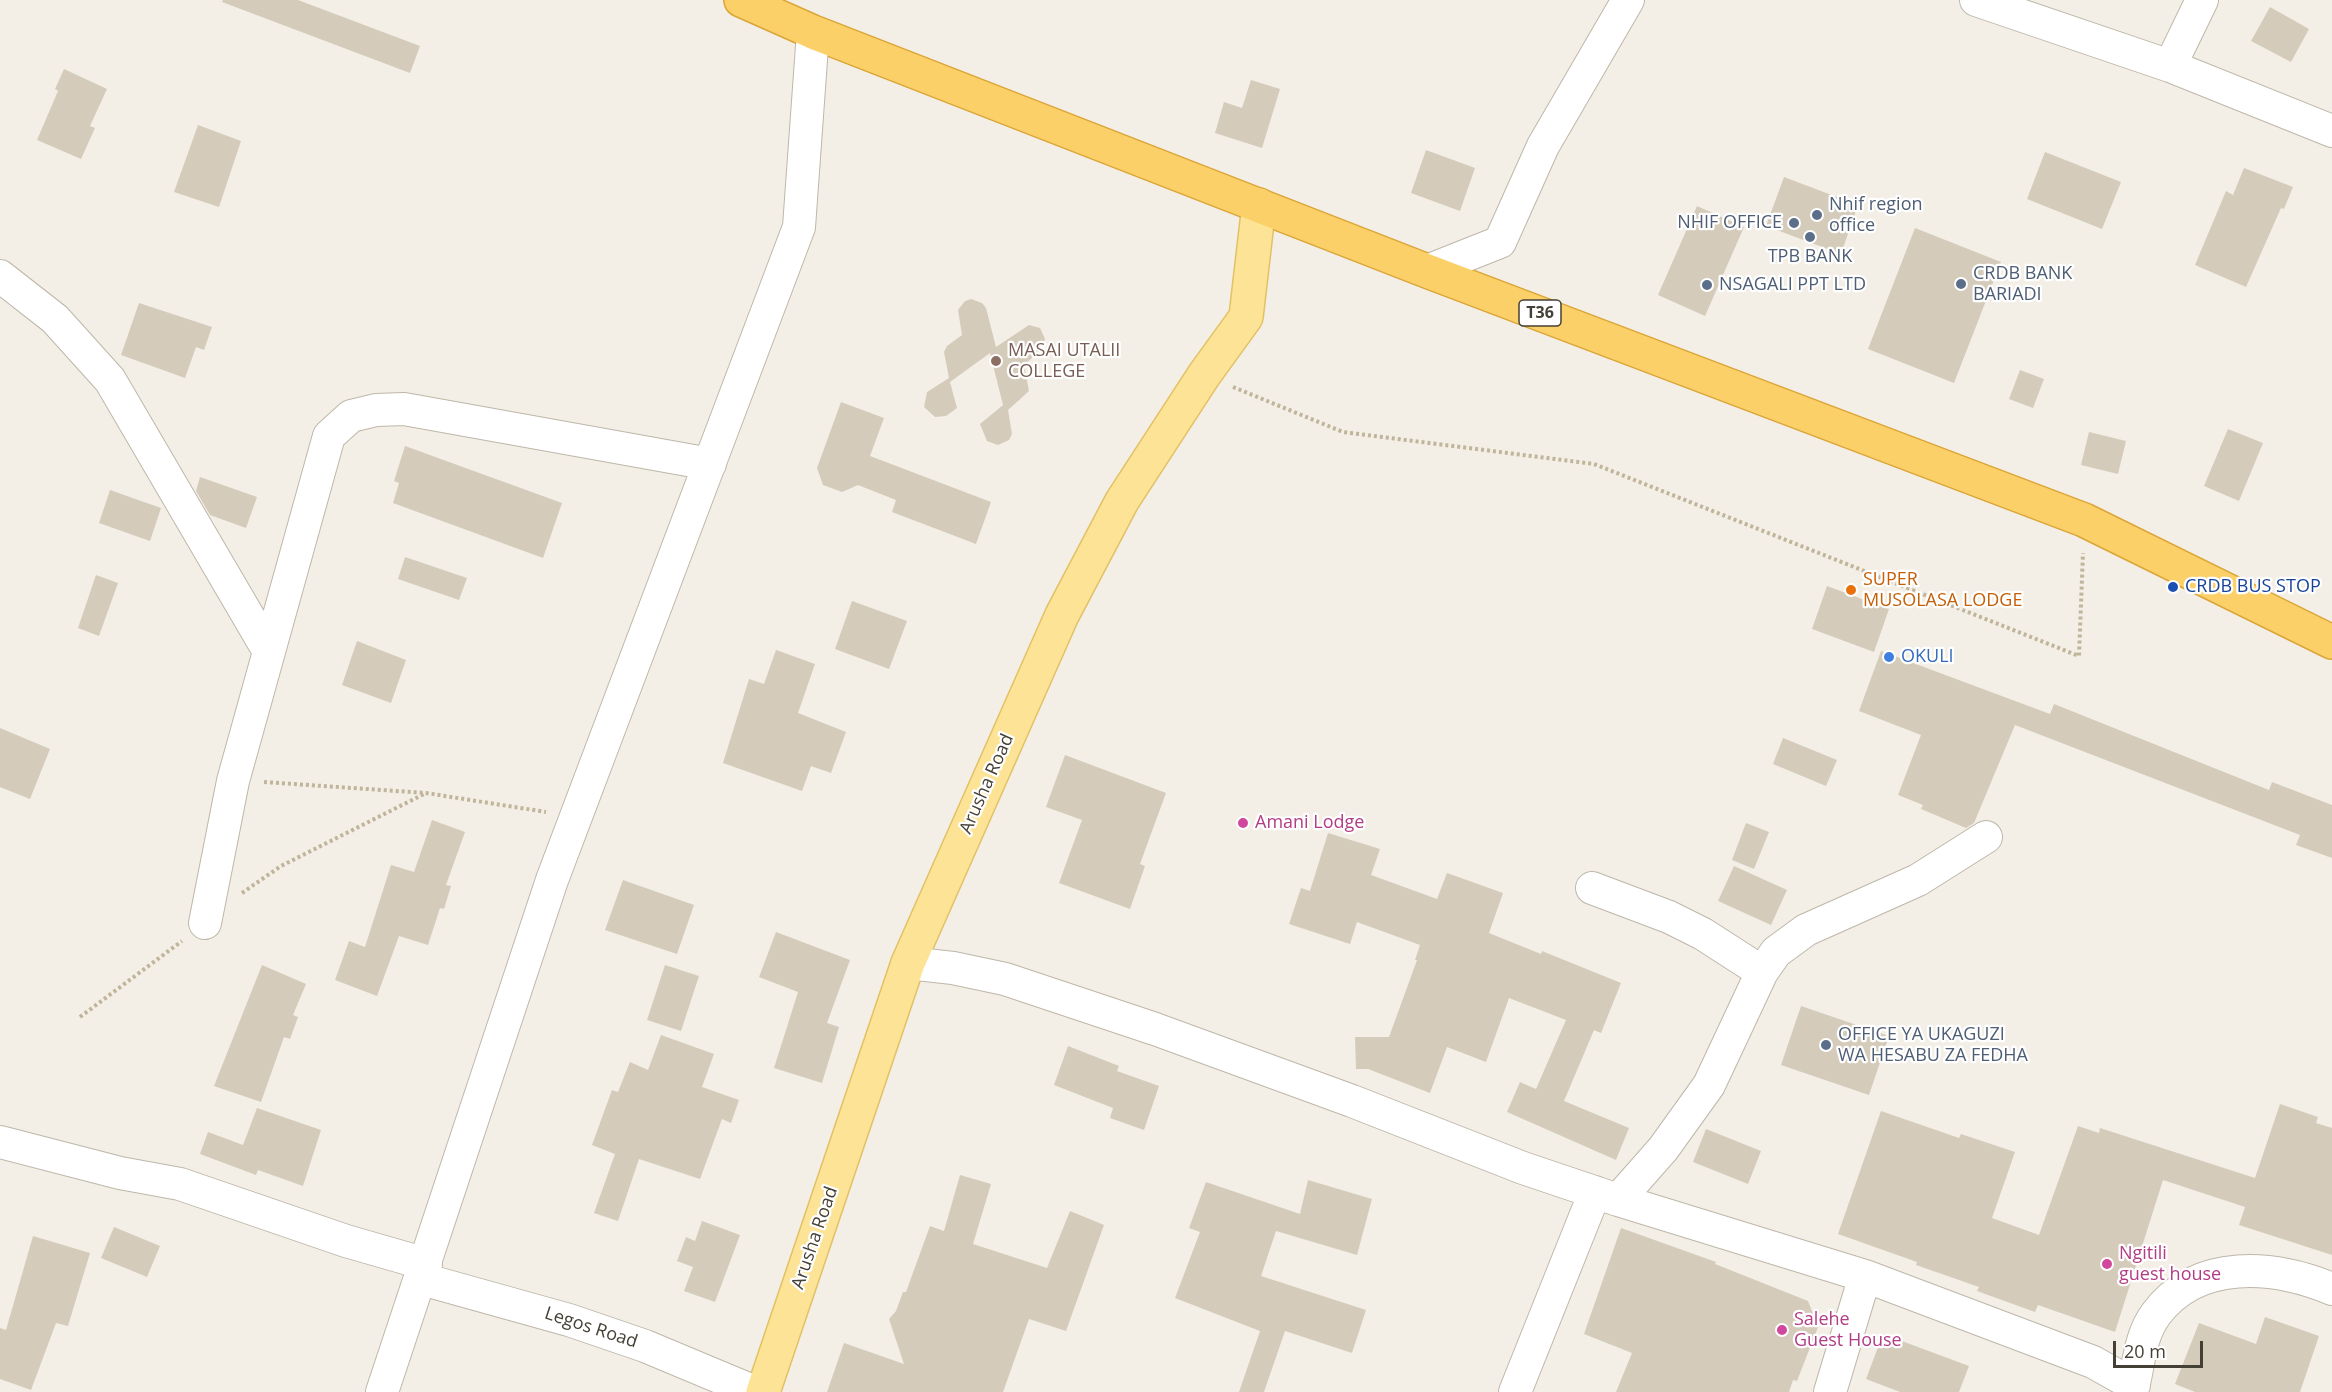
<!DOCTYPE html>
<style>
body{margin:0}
#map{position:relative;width:2332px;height:1392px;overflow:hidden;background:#f3efe6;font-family:"Open Sans",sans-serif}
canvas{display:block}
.scale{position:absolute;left:2113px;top:1341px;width:90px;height:27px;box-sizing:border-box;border:3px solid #454035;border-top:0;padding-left:8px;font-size:18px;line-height:21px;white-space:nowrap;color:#454035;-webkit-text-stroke:4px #fff;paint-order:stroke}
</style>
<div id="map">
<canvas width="2332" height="1392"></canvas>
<div class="scale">20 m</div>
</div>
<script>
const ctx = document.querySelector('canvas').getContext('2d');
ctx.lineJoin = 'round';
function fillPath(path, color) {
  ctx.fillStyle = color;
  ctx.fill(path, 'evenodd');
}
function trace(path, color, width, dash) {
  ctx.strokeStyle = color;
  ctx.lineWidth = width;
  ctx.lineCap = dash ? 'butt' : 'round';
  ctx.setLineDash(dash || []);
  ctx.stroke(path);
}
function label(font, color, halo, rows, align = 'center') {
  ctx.font = font + ' "Open Sans",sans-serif';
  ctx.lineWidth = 4.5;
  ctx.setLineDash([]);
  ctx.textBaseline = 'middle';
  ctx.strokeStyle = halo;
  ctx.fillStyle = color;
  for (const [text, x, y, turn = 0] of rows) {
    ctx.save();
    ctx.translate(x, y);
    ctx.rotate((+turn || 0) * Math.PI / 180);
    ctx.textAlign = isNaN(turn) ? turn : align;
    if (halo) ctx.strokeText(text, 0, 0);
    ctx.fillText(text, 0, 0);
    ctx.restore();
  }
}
const building = new Path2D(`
 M 223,0 L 298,0 L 420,46 L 410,73 L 222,2 Z
 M 2270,7 L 2309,29 L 2291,62 L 2251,41 Z
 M 64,69 L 107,89 L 90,126 L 95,128 L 81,159 L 37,140 L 58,91 L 55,89 Z
 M 1251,80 L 1280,89 L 1262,148 L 1215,133 L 1224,102 L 1242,108 Z
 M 198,125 L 241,141 L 219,207 L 174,192 Z
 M 1426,150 L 1475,168 L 1460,211 L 1411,193 Z
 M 2045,152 L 2121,182 L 2102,229 L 2027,199 Z
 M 2244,168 L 2293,187 L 2284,209 L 2281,208 L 2246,287 L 2195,265 L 2226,191 L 2233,195 Z
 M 1784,177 L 1858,205 L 1841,254 L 1766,226 Z
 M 1697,206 L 1744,227 L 1705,316 L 1658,295 Z
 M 1915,228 L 2001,262 L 1954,383 L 1868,349 Z
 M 971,299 L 982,303 L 986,308 L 996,347 L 1029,325 L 1040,328 L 1045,339 L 1041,350 L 1024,365 L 1029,391 L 1008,410 L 1012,434 L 1009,440 L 998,445 L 987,441 L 980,424 L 1003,405 L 990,353 L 950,382 L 957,408 L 946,416 L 935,417 L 924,407 L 927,392 L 949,378 L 944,352 L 947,346 L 962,335 L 958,310 L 965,301 Z
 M 139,303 L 212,327 L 204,350 L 196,347 L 185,378 L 121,355 Z
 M 2020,370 L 2044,379 L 2033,408 L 2009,399 Z
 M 841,402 L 884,418 L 870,456 L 991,502 L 976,544 L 892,512 L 896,500 L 858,485 L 842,492 L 823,485 L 817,468 Z
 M 2228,429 L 2263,443 L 2239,501 L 2204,486 Z
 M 2089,432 L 2126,441 L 2118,474 L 2081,465 Z
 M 405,446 L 562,503 L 543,558 L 393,503 L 399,483 L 394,481 Z
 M 200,477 L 257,497 L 246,528 L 210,515 L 196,491 Z
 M 110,490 L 161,508 L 150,541 L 99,523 Z
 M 405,557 L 467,578 L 459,600 L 398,579 Z
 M 96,575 L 118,583 L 99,636 L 78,628 Z
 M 1827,586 L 1889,609 L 1874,652 L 1812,629 Z
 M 852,601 L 907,621 L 889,669 L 835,649 Z
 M 357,641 L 406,660 L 391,703 L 342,685 Z
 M 776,650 L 815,664 L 798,713 L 846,732 L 831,773 L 811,766 L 802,791 L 723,763 L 749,679 L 764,684 Z
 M 1881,651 L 2050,714 L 2054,704 L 2269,790 L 2272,782 L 2332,805 L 2332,858 L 2296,845 L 2300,835 L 2015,725 L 1974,823 L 1966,828 L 1921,809 L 1923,805 L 1898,795 L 1921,735 L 1859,711 Z
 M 0,728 L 50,749 L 30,799 L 0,787 Z
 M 1783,738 L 1837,760 L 1826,786 L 1773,764 Z
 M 1065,755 L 1166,793 L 1140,864 L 1145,866 L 1130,909 L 1059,883 L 1082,820 L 1046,807 Z
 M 432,820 L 465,832 L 446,885 L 451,886 L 444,909 L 440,908 L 428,945 L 399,936 L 377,996 L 335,980 L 349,941 L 365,947 L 391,865 L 414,872 Z
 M 1746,823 L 1769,832 L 1754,869 L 1732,860 Z
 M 1328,833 L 1380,849 L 1371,875 L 1437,899 L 1447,873 L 1503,893 L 1489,933 L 1541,954 L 1542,951 L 1621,983 L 1601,1033 L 1594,1030 L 1564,1101 L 1629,1128 L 1616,1160 L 1507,1112 L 1520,1082 L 1536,1089 L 1566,1020 L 1509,998 L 1486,1062 L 1447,1047 L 1430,1093 L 1368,1069 L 1356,1069 L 1355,1037 L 1389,1037 L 1417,960 L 1415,960 L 1420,945 L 1357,922 L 1350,944 L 1289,924 L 1301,888 L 1310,891 Z
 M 1734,866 L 1787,890 L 1771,925 L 1718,901 Z
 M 623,880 L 694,905 L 677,954 L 605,930 Z
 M 776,932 L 850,960 L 827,1023 L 839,1027 L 822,1083 L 774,1068 L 798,992 L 759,977 Z
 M 262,965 L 306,984 L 293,1015 L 298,1017 L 290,1039 L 284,1037 L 261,1102 L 214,1086 Z
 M 665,965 L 699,976 L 681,1031 L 647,1020 Z
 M 1801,1006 L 1889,1036 L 1869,1095 L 1781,1065 Z
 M 661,1035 L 714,1054 L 702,1087 L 739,1100 L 731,1123 L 722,1119 L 700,1179 L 639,1159 L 618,1221 L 594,1213 L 615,1154 L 592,1145 L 612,1090 L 618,1092 L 630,1062 L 648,1070 Z
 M 1068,1046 L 1119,1066 L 1117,1071 L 1159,1086 L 1144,1130 L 1110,1118 L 1113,1108 L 1054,1085 Z
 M 2280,1104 L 2318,1117 L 2316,1123 L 2332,1128 L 2332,1255 L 2239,1225 L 2245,1207 L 2163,1180 L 2115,1332 L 2038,1305 L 2035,1312 L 1977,1291 L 1979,1287 L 1916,1265 L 1917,1262 L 1838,1234 L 1881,1111 L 1959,1138 L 1961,1134 L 2015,1152 L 1992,1218 L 2039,1235 L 2078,1126 L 2099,1133 L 2100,1128 L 2255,1178 Z
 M 257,1108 L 321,1130 L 303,1186 L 258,1170 L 256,1175 L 200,1154 L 208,1132 L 243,1145 Z
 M 1706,1129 L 1761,1151 L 1748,1184 L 1693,1162 Z
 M 960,1175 L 991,1184 L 973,1244 L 1047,1268 L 1070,1211 L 1104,1225 L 1066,1331 L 1029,1319 L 1003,1392 L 827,1392 L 844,1343 L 904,1364 L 889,1319 L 896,1311 L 903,1292 L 906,1292 L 930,1226 L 944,1231 Z
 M 1308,1180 L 1372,1199 L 1357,1255 L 1276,1231 L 1261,1276 L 1366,1310 L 1352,1353 L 1285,1331 L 1264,1392 L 1239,1392 L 1260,1331 L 1175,1298 L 1200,1232 L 1189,1228 L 1206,1182 L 1300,1214 Z
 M 702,1221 L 740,1235 L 715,1302 L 684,1291 L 693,1267 L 677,1261 L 686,1237 L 695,1241 Z
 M 114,1227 L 160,1246 L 147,1277 L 101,1258 Z
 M 1621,1228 L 1716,1262 L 1715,1264 L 1808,1301 L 1818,1327 L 1797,1381 L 1793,1380 L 1789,1392 L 1616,1392 L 1632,1353 L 1584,1334 Z
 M 33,1236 L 90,1253 L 68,1326 L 56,1323 L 31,1390 L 0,1379 L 0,1328 L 6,1330 Z
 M 2265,1317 L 2319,1336 L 2300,1392 L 2195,1392 L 2175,1384 L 2199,1323 L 2256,1344 Z
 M 1883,1334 L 1969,1366 L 1959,1392 L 1900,1392 L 1866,1379 Z`);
const path = new Path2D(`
 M 1233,387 L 1343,432 L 1594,464 L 2079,656 L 2083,553
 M 264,782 L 426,793 L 546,812
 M 242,893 L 281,866 L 426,793
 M 80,1017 L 182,941`);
const minor = new Path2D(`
 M 1976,0 L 2170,66 L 2332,131
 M 2170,66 L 2202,0
 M 1427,271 L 1500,242 L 1543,146 L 1628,0
 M 0,276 L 55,319 L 110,380 L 268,650
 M 1592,888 L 1669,917 L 1703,934 L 1762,972
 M 205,923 L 233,781 L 329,436 L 351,416 L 376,410 L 404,409 L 710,464
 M 908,963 L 953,968 L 1005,979 L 1155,1029 L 1352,1101 L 1523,1168 L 1618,1200 L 1865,1276 L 2093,1362 L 2134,1385
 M 0,1142 L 120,1173 L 180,1184 L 346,1241 L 426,1264
 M 1618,1200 L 1663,1149 L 1709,1085 L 1762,972 L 1776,952 L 1806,930 L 1918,880 L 1986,837
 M 422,1279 L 569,1320 L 645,1346 L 755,1392
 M 382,1392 L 552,880 L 799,227 L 813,32
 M 1515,1392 L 1595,1192
 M 1830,1392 L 1865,1276
 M 2132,1392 C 2139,1366 2139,1337 2156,1314 C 2198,1258 2274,1265 2332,1289`);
const major = new Path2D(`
 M 763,1392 L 908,963 L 1062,615 L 1122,501 L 1204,375 L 1246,317 L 1259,205`);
const highway = new Path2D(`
 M 741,0 L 813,32 L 1427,271 L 2084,520 L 2332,642`);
const markers = [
 [1817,215,6,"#5c6f8a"],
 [1794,223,6,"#5c6f8a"],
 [1810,237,6,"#5c6f8a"],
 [1961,284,6,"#5c6f8a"],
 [1707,285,6,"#5c6f8a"],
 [996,361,6,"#8d6e63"],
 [2173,587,6,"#1a4fb4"],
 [1851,590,6,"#e8710a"],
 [1889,657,6,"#3f7fe0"],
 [1243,823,6,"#d1479c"],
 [1826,1045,6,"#5c6f8a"],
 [2107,1264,6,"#d1479c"],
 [1782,1330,6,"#d1479c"]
];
const shields = [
 [1540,313,42]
];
const shieldNames = [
 ["T36",1540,313]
];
const serviceNames = [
 ["Nhif region",1829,205],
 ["office",1829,226],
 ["NHIF OFFICE",1782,223,"right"],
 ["TPB BANK",1810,257,"center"],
 ["CRDB BANK",1973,274],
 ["BARIADI",1973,295],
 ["NSAGALI PPT LTD",1719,285],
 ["OFFICE YA UKAGUZI",1838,1035],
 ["WA HESABU ZA FEDHA",1838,1056]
];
const educationNames = [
 ["MASAI UTALII",1008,351],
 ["COLLEGE",1008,372]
];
const foodNames = [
 ["SUPER",1863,580],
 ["MUSOLASA LODGE",1863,601]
];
const transitNames = [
 ["CRDB BUS STOP",2185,587]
];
const shopNames = [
 ["OKULI",1901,657]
];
const streetNames = [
 ["Arusha Road",987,784,-66],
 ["Arusha Road",815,1238,-71],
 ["Legos Road",591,1328,18]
];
const hotelNames = [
 ["Amani Lodge",1255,823],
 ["Ngitili",2119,1254],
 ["guest house",2119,1275],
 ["Salehe",1794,1320],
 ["Guest House",1794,1341]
];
fillPath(building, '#d4cbbb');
trace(minor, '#beb7a9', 34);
trace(major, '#e2c165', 36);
trace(highway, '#dba537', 36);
trace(path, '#c0b49a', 4, [3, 3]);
trace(minor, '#fff', 32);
trace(major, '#fde395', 33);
trace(highway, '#fcd068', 33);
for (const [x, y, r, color] of markers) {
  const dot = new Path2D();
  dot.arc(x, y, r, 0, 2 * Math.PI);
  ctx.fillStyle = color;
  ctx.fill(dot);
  trace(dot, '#fff', 2);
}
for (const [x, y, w] of shields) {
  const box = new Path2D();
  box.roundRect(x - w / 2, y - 13, w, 26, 4.5);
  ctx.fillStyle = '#fff';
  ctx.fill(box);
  trace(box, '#454035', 1.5);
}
label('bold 16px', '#454035', null, shieldNames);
label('18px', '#4e5e75', '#fff', serviceNames, 'left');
label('18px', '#785e54', '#fff', educationNames, 'left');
label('18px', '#c56008', '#fff', foodNames, 'left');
label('18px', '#164399', '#fff', transitNames, 'left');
label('18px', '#366cbe', '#fff', shopNames, 'left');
label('18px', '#454035', '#fff', streetNames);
label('18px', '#b23c85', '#fff', hotelNames, 'left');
</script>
